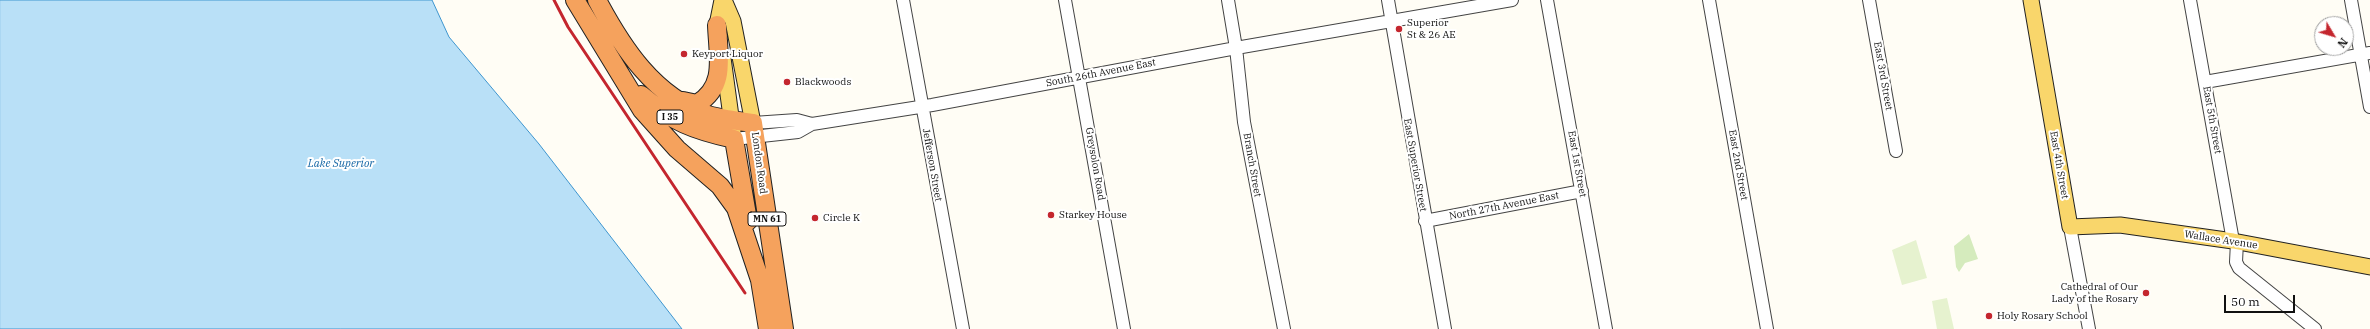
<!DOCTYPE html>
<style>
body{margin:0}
#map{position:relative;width:2370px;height:329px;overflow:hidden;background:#fffdf5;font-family:"IBM Plex Serif",serif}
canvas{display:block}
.north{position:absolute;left:2314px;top:16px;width:40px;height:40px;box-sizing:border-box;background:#fff;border:1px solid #a0a0a0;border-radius:50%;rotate:128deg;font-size:11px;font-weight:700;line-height:16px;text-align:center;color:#111}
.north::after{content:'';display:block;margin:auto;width:14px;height:18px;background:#c4262e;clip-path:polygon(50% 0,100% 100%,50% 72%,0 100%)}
.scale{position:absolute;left:2224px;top:295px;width:71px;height:18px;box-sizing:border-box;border:2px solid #111;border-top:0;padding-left:5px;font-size:12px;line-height:14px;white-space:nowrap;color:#111;-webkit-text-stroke:3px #fff;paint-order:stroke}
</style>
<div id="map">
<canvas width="2370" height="329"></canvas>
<div class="north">N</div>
<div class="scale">50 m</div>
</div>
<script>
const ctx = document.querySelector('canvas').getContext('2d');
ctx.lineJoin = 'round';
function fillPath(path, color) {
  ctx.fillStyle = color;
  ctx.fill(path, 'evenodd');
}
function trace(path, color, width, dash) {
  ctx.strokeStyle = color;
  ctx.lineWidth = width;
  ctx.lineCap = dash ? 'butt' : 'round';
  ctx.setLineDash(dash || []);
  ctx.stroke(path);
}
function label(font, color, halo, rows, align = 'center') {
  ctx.font = font + ' "IBM Plex Serif",serif';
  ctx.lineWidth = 4;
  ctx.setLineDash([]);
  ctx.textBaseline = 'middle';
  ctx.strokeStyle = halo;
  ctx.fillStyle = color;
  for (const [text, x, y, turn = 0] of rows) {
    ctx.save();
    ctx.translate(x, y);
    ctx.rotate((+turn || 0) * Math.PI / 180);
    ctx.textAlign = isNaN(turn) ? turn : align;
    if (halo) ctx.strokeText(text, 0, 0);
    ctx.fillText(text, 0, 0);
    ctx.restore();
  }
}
const green = new Path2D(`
 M 1969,234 L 1978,259 L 1965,263 L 1959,272 L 1956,267 L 1954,246 Z`);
const pitch = new Path2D(`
 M 1916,240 L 1927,278 L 1902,285 L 1892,250 Z
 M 1947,298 L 1954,329 L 1937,329 L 1932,301 Z`);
const water = new Path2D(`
 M 0,0 L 432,0 L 449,37 L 539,144 L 682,329 L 0,329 Z`);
const minor = new Path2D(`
 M 903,0 L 963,329
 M 1065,0 L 1124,329
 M 1228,0 L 1236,48 L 1244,122 L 1284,329
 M 1388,0 L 1445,329
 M 1547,0 L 1606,329
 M 1709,0 L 1767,329
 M 1869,0 L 1896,151
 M 2190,0 L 2233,241
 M 2351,0 L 2370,107
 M 2205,82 L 2370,53
 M 753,123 L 797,120 L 812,124
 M 734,139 L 798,132 L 812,124 L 932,105 L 1236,48 L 1512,0
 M 1425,221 L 1582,191
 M 2070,227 L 2089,329
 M 2237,242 L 2236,262 L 2239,268 L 2315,329`);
const major = new Path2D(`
 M 724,0 L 733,21 L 753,123
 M 2031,0 L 2070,227 L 2120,225 L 2233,241 L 2370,267
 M 719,36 L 717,25 L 722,0
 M 723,58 L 733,131`);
const highway = new Path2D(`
 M 575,0 L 642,110 L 677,149 L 720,186 L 736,208 L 760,280 L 768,329
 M 597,0 C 622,47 654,97 708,115 C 722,119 738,121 753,123 L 784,329
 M 641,95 C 673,122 693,130 734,139 L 748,221
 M 683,101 L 697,104 C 727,86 718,56 717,25`);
const rail = new Path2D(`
 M 554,0 L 568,27 L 745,293`);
const markers = [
 [1399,29,4,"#c4262e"],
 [684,54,4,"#c4262e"],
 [787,82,4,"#c4262e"],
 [1051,215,4,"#c4262e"],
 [815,218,4,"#c4262e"],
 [2146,293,4,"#c4262e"],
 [1989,316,4,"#c4262e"]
];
const shields = [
 [670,117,26],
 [767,219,38]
];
const shieldNames = [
 ["I 35",670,117],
 ["MN 61",767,219]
];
const poiNames = [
 ["Superior",1407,23],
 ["St & 26 AE",1407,35],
 ["Keyport Liquor",692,54],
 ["Blackwoods",795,82],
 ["Starkey House",1059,215],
 ["Circle K",823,218],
 ["Cathedral of Our",2138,287,"right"],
 ["Lady of the Rosary",2138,299,"right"],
 ["Holy Rosary School",1997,316]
];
const streetNames = [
 ["South 26th Avenue East",1101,73,-11],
 ["East 3rd Street",1883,76,80],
 ["East 5th Street",2212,120,80],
 ["London Road",759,163,82],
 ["Greysolon Road",1095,164,80],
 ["East 1st Street",1577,164,80],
 ["Jefferson Street",932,165,80],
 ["Branch Street",1252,165,80],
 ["East Superior Street",1415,165,80],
 ["East 2nd Street",1738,165,80],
 ["East 4th Street",2059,165,80],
 ["North 27th Avenue East",1504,206,-11],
 ["Wallace Avenue",2221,240,9]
];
const waterNames = [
 ["Lake Superior",341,164]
];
fillPath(green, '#d5ebbd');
fillPath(pitch, '#e6f2cf');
fillPath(water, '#b9e0f7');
trace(water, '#3f96cf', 1);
trace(minor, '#444', 14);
trace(major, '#222', 17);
trace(highway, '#222', 20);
trace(minor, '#fff', 12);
trace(major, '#f9d66b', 15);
trace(highway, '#f5a25d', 18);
trace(rail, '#c4262e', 3);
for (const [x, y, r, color] of markers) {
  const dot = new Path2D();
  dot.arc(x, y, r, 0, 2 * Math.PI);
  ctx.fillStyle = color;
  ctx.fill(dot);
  trace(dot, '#fff', 1.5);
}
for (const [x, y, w] of shields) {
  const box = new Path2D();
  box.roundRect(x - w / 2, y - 7, w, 14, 3);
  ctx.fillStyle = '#fff';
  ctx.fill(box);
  trace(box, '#111', 1);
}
label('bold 9px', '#111', null, shieldNames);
label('10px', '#111', '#fff', poiNames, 'left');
label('10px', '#111', '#fff', streetNames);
label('italic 11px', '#1768a6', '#fff', waterNames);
</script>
